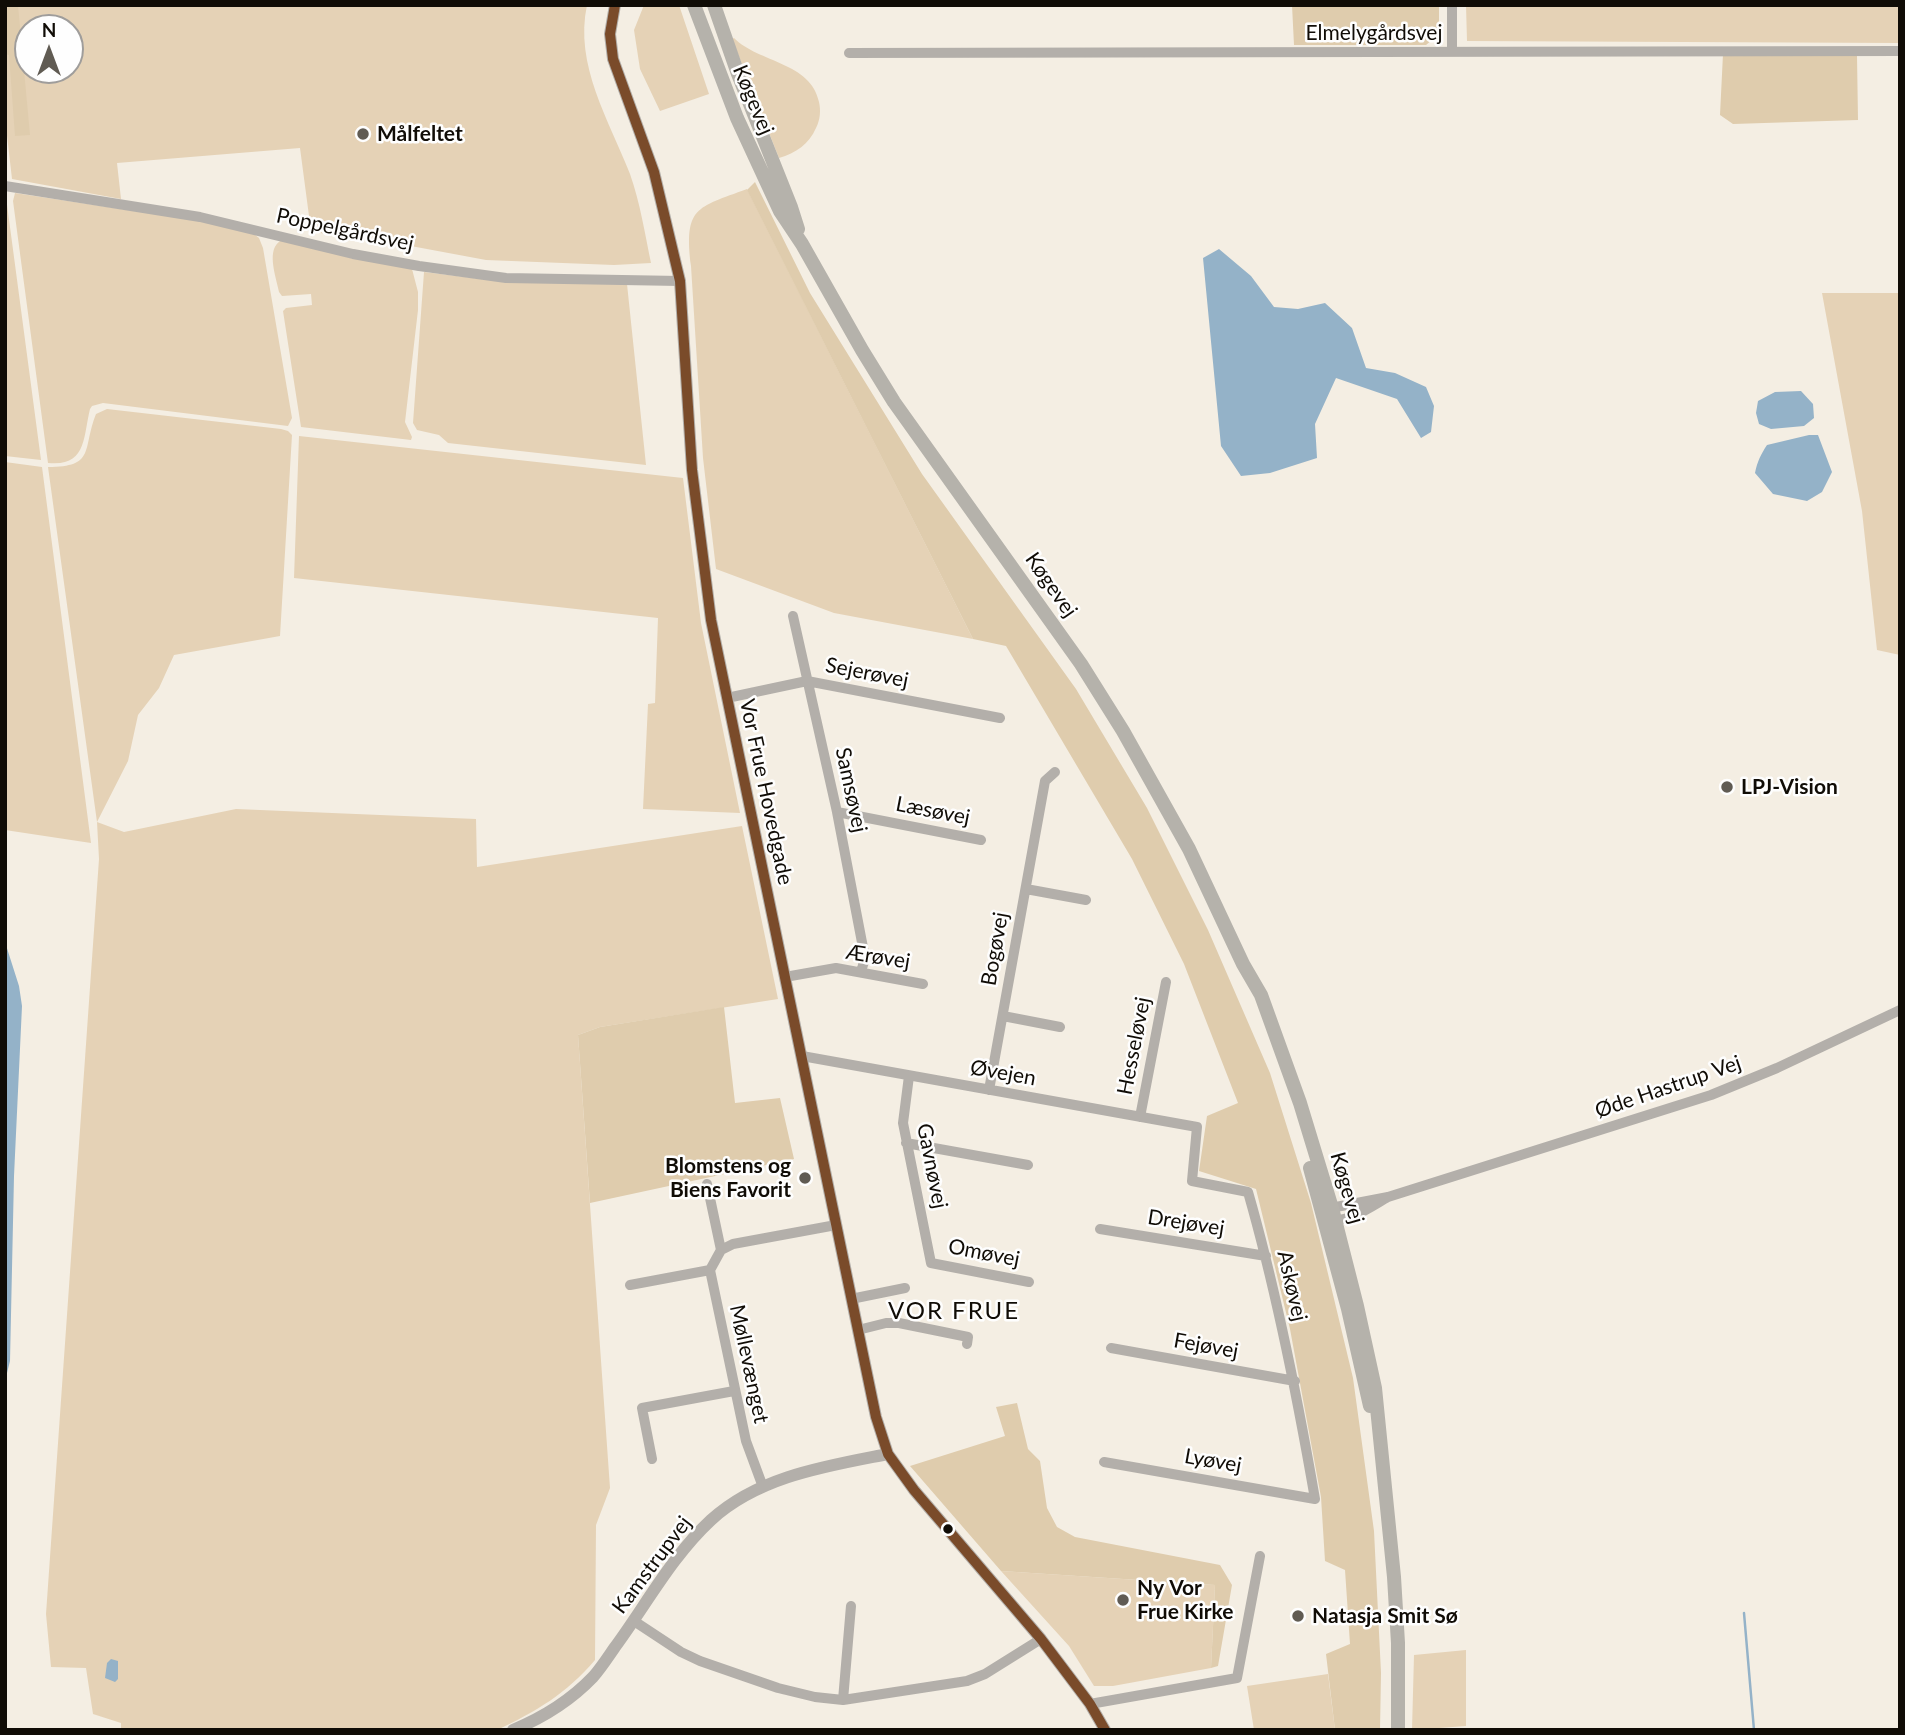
<!DOCTYPE html>
<meta charset="utf-8">
<style>
body{margin:0}
#map{position:relative;width:1905px;height:1735px;overflow:hidden;background:#f4eee3;font-family:Lato,sans-serif}
canvas{display:block}
.frame{position:absolute;inset:0;border:7px solid #100c06;pointer-events:none}
.north{position:absolute;left:14px;top:14px;width:70px;height:70px;box-sizing:border-box;background:#fefefe;border:2px solid #9f9d9b;border-radius:50%;rotate:0deg;font-size:19px;font-weight:700;line-height:28px;text-align:center;color:#100c06}
.north::after{content:'';display:block;margin:auto;width:24px;height:32px;background:#605b53;clip-path:polygon(50% 0,100% 100%,50% 72%,0 100%)}
</style>
<div id="map">
<canvas width="1905" height="1735"></canvas>
<div class="frame"></div>
<div class="north">N</div>
</div>
<script>
const ctx = document.querySelector('canvas').getContext('2d');
ctx.lineJoin = 'round';
function fillPath(path, color) {
  ctx.fillStyle = color;
  ctx.fill(path, 'evenodd');
}
function trace(path, color, width, dash) {
  ctx.strokeStyle = color;
  ctx.lineWidth = width;
  ctx.lineCap = dash ? 'butt' : 'round';
  ctx.setLineDash(dash || []);
  ctx.stroke(path);
}
function label(font, color, halo, rows, align = 'center') {
  ctx.font = font + ' Lato,sans-serif';
  ctx.lineWidth = 5;
  ctx.setLineDash([]);
  ctx.textBaseline = 'middle';
  ctx.strokeStyle = halo;
  ctx.fillStyle = color;
  for (const [text, x, y, turn = 0] of rows) {
    ctx.save();
    ctx.translate(x, y);
    ctx.rotate((+turn || 0) * Math.PI / 180);
    ctx.textAlign = isNaN(turn) ? turn : align;
    if (halo) ctx.strokeText(text, 0, 0);
    ctx.fillText(text, 0, 0);
    ctx.restore();
  }
}
const green = new Path2D(`
 M 5,5 L 587,5 C 574,65 609,120 630,174 C 640,202 645,234 651,263 L 614,265 L 486,260 L 341,233 L 330,235 L 311,231 L 300,148 L 117,163 L 121,199 L 12,179 L 5,118 ZM 28,28 L 70,28 L 70,70 L 28,70 Z
 M 644,5 L 679,5 L 709,94 L 660,111 L 640,69 L 634,30 Z
 M 1466,5 L 1900,5 L 1900,43 L 1467,41 Z
 M 734,38 C 759,63 811,62 819,102 C 821,111 820,120 816,128 C 809,144 796,153 779,158 L 732,39 Z
 M 747,189 L 973,639 L 834,613 L 716,569 L 703,458 L 691,266 C 684,207 696,208 747,189 Z
 M 5,193 L 6,197 L 41,460 L 5,456 Z
 M 15,193 L 220,224 L 254,234 L 259,238 L 263,248 L 292,418 L 288,426 L 103,403 L 92,406 L 90,409 C 83,437 87,467 48,463 L 13,201 Z
 M 282,240 L 412,269 L 418,292 L 418,310 L 405,422 L 412,437 L 411,440 L 301,427 L 283,311 L 286,308 L 312,305 L 311,294 L 282,296 L 279,292 C 276,276 265,248 282,240 Z
 M 424,272 L 506,282 L 627,284 L 646,465 L 448,443 L 439,435 L 417,430 L 413,423 Z
 M 1822,293 L 1900,293 L 1900,655 L 1877,650 L 1862,511 Z
 M 107,409 L 281,429 L 288,431 L 292,435 L 280,636 L 174,655 L 159,688 L 138,715 L 128,761 L 97,822 L 124,832 L 236,809 L 476,819 L 477,867 L 742,826 L 778,999 L 600,1027 L 578,1035 L 610,1488 L 596,1525 L 595,1660 C 566,1694 537,1711 497,1730 L 121,1730 L 121,1723 L 93,1714 L 86,1668 L 51,1667 L 46,1614 L 99,859 L 97,822 L 48,467 C 96,467 82,449 96,414 Z
 M 299,436 L 683,478 L 701,623 L 740,813 L 643,809 L 648,704 L 655,703 L 658,618 L 294,578 Z
 M 5,462 L 42,467 L 91,843 L 5,830 Z
 M 1001,1571 L 1215,1585 L 1211,1668 L 1113,1686 L 1094,1686 L 1069,1646 Z
 M 1466,1650 L 1466,1726 L 1412,1730 L 1414,1655 Z
 M 1328,1674 L 1335,1730 L 1254,1730 L 1247,1686 Z`);
const forest = new Path2D(`
 M 5,5 L 18,5 L 30,135 L 15,136 L 9,55 L 5,54 Z
 M 1292,5 L 1439,5 L 1439,34 L 1426,45 L 1294,45 Z
 M 1723,54 L 1857,56 L 1858,120 L 1733,124 L 1720,115 Z
 M 755,182 L 810,293 L 922,474 L 1076,689 L 1147,808 L 1208,930 L 1270,1073 L 1311,1203 L 1353,1378 L 1374,1531 L 1381,1673 L 1380,1730 L 1335,1730 L 1326,1654 L 1350,1644 L 1345,1570 L 1325,1561 L 1321,1497 L 1290,1329 L 1256,1189 L 1199,1171 L 1207,1116 L 1238,1103 L 1184,964 L 1132,859 L 1006,646 L 973,639 L 747,190 Z
 M 724,1007 L 735,1103 L 780,1098 L 794,1159 L 590,1203 L 578,1035 L 600,1027 Z
 M 1017,1403 L 1028,1449 L 1040,1461 L 1047,1508 L 1057,1527 L 1075,1537 L 1220,1565 L 1232,1585 L 1218,1666 L 1211,1668 L 1215,1585 L 1001,1571 L 910,1466 L 1005,1436 L 996,1407 Z`);
const water = new Path2D(`
 M 1219,249 L 1251,276 L 1274,307 L 1298,309 L 1325,303 L 1352,328 L 1366,368 L 1395,373 L 1426,387 L 1434,406 L 1431,432 L 1421,438 L 1397,399 L 1336,378 L 1315,424 L 1317,458 L 1270,473 L 1241,476 L 1221,446 L 1203,258 Z
 M 1801,391 L 1813,404 L 1814,418 L 1804,426 L 1771,429 L 1759,424 L 1756,413 L 1758,401 L 1775,392 Z
 M 1809,435 L 1818,435 L 1832,472 L 1822,492 L 1807,501 L 1773,494 L 1755,473 C 1757,462 1761,454 1767,445 Z
 M 5,942 L 19,986 L 22,1006 L 14,1176 L 10,1361 L 5,1381 Z
 M 111,1659 L 118,1661 L 118,1679 L 115,1682 L 105,1678 L 107,1663 Z`);
const stream = new Path2D(`
 M 1744,1613 L 1754,1730`);
const minor = new Path2D(`
 M 1452,5 L 1452,52
 M 849,53 L 1900,51
 M 5,186 L 200,217 L 353,254 L 419,266 L 506,278 L 680,281
 M 793,616 L 837,812 L 865,958 L 861,972
 M 727,698 L 807,681 L 1000,718
 M 837,812 L 981,840
 M 1026,889 L 1086,900
 M 785,977 L 836,968 L 923,984
 M 1003,1016 L 1060,1027
 M 802,1056 L 1197,1127 L 1192,1181 L 1248,1192 C 1277,1293 1297,1395 1315,1499 L 1104,1462
 M 909,1076 L 903,1123 L 931,1263 L 1029,1282
 M 989,1090 L 1045,781 L 1055,772
 M 1140,1117 L 1166,982
 M 906,1143 L 1028,1165
 M 707,1184 L 721,1250
 M 1329,1212 L 1336,1207 L 1388,1197 L 1711,1095 L 1777,1068 L 1900,1010
 M 1331,1220 C 1350,1222 1372,1206 1388,1197
 M 1100,1229 L 1266,1256
 M 630,1285 L 710,1270
 M 851,1299 L 905,1288
 M 858,1330 L 886,1323 L 899,1323 L 968,1337 L 967,1344
 M 1111,1348 L 1295,1381
 M 652,1459 L 642,1408 L 734,1391
 M 763,1487 L 746,1441 L 710,1270 L 721,1250 L 733,1244 L 836,1225
 M 634,1621 L 681,1652 L 700,1661 L 778,1688 L 815,1697 L 843,1700 L 967,1681 L 985,1674 L 1041,1639
 M 843,1700 L 851,1606
 M 1090,1704 L 1237,1678 L 1260,1556`);
const tertiary = new Path2D(`
 M 615,5 L 610,34 L 613,59 L 654,172 L 680,281 L 692,470 L 711,620 L 876,1417 L 888,1454 L 914,1490 L 1041,1639 L 1090,1704 L 1105,1730
 M 513,1730 C 542,1718 571,1700 593,1677 C 601,1668 608,1657 615,1647 C 646,1605 672,1556 711,1520 C 759,1476 827,1466 888,1454`);
const primary = new Path2D(`
 M 694,5 L 737,118 L 780,211 L 802,244 L 862,350 L 894,402 L 1081,664 L 1123,731 L 1189,849 L 1243,964 L 1261,995 L 1300,1103 L 1332,1208 L 1357,1306 L 1375,1388 L 1394,1577 L 1398,1643 L 1398,1730
 M 714,5 L 738,74 L 791,207 L 798,229
 M 1310,1168 L 1348,1309 L 1370,1406`);
const bus1 = new Path2D(`
 M 615,5 L 610,34 L 613,59 L 654,172 L 680,281 L 692,470 L 711,620 L 876,1417 L 888,1454 L 914,1490 L 1041,1639 L 1090,1704 L 1105,1730`);
const markers = [
 [363,134,7,"#605b53"],
 [1727,787,7,"#605b53"],
 [805,1178,7,"#605b53"],
 [948,1529,6,"#100c06"],
 [1123,1600,7,"#605b53"],
 [1298,1616,7,"#605b53"]
];
const streetNames = [
 ["Elmelygårdsvej",1374,33],
 ["Køgevej",753,100,67],
 ["Poppelgårdsvej",345,230,12],
 ["Køgevej",1051,585,55],
 ["Sejerøvej",867,673,11],
 ["Samsøvej",851,790,78],
 ["Vor Frue Hovedgade",766,792,78],
 ["Læsøvej",933,811,11],
 ["Bogøvej",995,949,-80],
 ["Ærøvej",878,957,9],
 ["Hesseløvej",1134,1046,-79],
 ["Øvejen",1003,1073,10],
 ["Øde Hastrup Vej",1668,1087,-19],
 ["Gavnøvej",932,1166,79],
 ["Køgevej",1347,1188,74],
 ["Drejøvej",1186,1223,9],
 ["Omøvej",984,1253,11],
 ["Askøvej",1292,1286,77],
 ["Fejøvej",1206,1346,10],
 ["Møllevænget",749,1364,78],
 ["Lyøvej",1213,1461,10],
 ["Kamstrupvej",652,1565,-53]
];
const poiNames = [
 ["Målfeltet",377,134],
 ["LPJ-Vision",1741,787],
 ["Blomstens og",791,1166,"right"],
 ["Biens Favorit",791,1190,"right"],
 ["Ny Vor",1137,1588],
 ["Frue Kirke",1137,1612],
 ["Natasja Smit Sø",1312,1616]
];
const quarterNames = [
 ["VOR FRUE",954,1311]
];
fillPath(green, '#e5d2b6');
fillPath(forest, '#dfccad');
fillPath(water, '#94b2c8');
trace(stream, '#94b2c8', 2.5);
trace(minor, '#b3afaa', 10);
trace(tertiary, '#b3afaa', 12);
trace(primary, '#b5b2ab', 14);
trace(bus1, '#7a4b2a', 10);
for (const [x, y, r, color] of markers) {
  const dot = new Path2D();
  dot.arc(x, y, r, 0, 2 * Math.PI);
  ctx.fillStyle = color;
  ctx.fill(dot);
  trace(dot, '#fefefe', 2.5);
}
label('21px', '#100c06', '#fefefe', streetNames);
label('bold 21px', '#100c06', '#fefefe', poiNames, 'left');
ctx.letterSpacing = '2px';
label('24px', '#100c06', '#fefefe', quarterNames);
ctx.letterSpacing = '0px';
</script>
